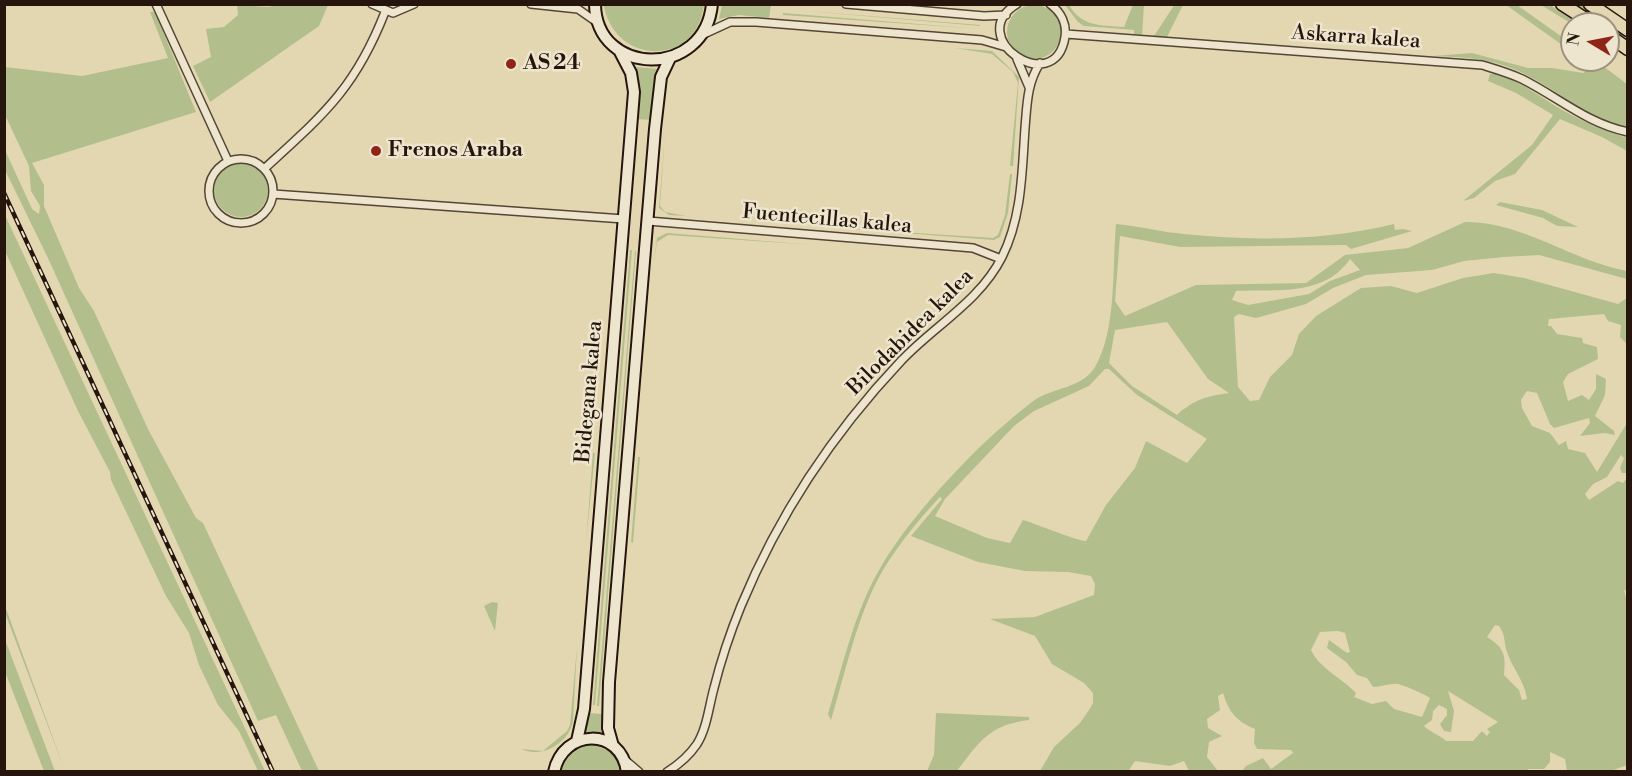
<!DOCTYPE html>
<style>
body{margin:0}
#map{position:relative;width:1632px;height:776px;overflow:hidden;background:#e3d7b2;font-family:"Libre Bodoni",serif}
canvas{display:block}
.frame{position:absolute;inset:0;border:6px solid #25150c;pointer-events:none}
.north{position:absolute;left:1560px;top:12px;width:60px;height:60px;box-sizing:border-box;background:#ede5cd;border:2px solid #9d9280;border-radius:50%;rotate:280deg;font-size:16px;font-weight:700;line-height:24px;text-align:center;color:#25150c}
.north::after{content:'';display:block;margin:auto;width:21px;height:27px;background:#8f2418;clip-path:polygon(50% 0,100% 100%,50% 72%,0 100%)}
</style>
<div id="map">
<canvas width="1632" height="776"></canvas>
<div class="frame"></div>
<div class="north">N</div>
</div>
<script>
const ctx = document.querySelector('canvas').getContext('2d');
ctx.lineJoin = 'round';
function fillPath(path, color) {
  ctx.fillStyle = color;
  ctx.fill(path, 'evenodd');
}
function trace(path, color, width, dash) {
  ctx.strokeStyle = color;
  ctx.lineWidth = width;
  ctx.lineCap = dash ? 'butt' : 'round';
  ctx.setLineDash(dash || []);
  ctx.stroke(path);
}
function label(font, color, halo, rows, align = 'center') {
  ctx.font = font + ' "Libre Bodoni",serif';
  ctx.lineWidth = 5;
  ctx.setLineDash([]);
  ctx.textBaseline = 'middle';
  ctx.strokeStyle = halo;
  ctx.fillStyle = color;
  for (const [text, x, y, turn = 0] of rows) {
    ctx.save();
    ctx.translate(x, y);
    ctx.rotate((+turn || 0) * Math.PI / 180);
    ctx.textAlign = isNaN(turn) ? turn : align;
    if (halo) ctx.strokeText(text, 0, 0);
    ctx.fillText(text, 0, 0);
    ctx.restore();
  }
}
const green = new Path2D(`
 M 284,4 L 328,5 L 319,26 L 210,102 L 193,66 L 211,57 L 206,29 L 224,27 L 238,15 L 237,5 L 268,7 Z
 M 704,4 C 698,66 617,67 604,7 L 604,4 Z
 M 1175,4 L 1183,5 L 1167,37 L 1154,36 Z
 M 722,5 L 771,5 L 769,18 L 739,15 L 719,19 Z
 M 1065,5 L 1069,5 C 1082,27 1100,25 1124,27 L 1133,5 L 1144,5 L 1142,35 L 1134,34 L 1134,30 L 1084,26 L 1078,22 Z
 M 1506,5 L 1517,5 L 1572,44 L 1572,52 Z
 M 1541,5 L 1550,5 L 1580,24 L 1572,24 Z
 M 1570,5 L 1581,5 L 1627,36 L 1627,43 L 1608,29 L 1608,24 L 1600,24 Z
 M1007 32a27 27 0 1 1 54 0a27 27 0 1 1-54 0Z
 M 783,9 L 980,25 L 980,26 Z
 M 150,12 L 155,12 L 196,112 L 32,163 L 44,185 L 44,206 L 79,288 L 94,311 L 148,429 L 196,518 L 203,523 L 319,771 L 302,771 L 276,715 L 258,721 L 47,256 L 5,170 L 5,150 L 32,209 L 39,214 L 40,206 L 31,191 L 29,166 L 5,115 L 5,67 L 82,76 L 168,58 Z
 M 783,13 L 980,29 L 783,15 Z
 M 955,48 L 992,51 L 1019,77 L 1013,166 L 1010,166 L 1018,83 L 1013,72 L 992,54 Z
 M 1472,53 L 1528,68 L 1552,68 L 1584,73 L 1587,68 L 1582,60 L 1595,60 L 1627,84 L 1627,127 C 1584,117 1555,87 1516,70 C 1489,58 1462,57 1433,56 Z
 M 636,67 L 658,69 L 651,120 L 636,119 L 639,83 Z
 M 1496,73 C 1523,82 1542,99 1566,112 C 1586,123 1606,131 1627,138 L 1627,151 L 1602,137 L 1560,119 L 1515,174 L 1495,181 L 1474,198 L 1463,201 L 1532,145 L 1553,115 L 1516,93 L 1488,81 L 1490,74 Z
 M 665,133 L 660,206 L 665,212 L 686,216 L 669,215 L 659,208 Z
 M214 190a27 27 0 1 1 54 0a27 27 0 1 1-54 0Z
 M 1010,174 L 1012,174 L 1008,213 L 1000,237 L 994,240 L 825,227 L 993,238 L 998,235 L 1005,215 Z
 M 1500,202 L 1542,210 L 1578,227 L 1557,226 L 1543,218 L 1496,205 Z
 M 5,215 L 265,771 L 258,771 L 239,731 L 218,705 L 199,665 L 189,633 L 166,596 L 111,480 L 110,472 L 78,411 L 5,251 Z
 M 1465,222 C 1522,221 1572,261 1627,271 L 1627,279 L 1539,255 L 1504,257 L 1464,261 L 1432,270 L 1366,275 L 1333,288 L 1306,304 L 1256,318 L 1239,314 L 1234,317 L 1238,387 L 1250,401 L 1259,400 L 1270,377 L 1292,355 L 1299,334 L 1316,316 L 1361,288 L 1391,286 L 1417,293 L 1463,278 L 1494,273 L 1524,278 L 1618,304 L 1627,298 L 1627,344 L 1620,337 L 1621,325 L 1608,321 L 1604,314 L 1549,319 L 1548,326 L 1551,326 L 1557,334 L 1582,338 L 1583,343 L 1597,347 L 1598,359 L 1568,374 L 1563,382 L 1568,401 L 1582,395 L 1589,400 L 1596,389 L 1596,374 L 1606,379 L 1605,395 L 1595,416 L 1614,431 L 1615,435 L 1605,433 L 1580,436 L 1590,423 L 1589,418 L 1554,428 L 1550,424 L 1537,393 L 1527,391 L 1521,400 L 1522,408 L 1532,426 L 1550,433 L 1559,445 L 1566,441 L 1568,449 L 1585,453 L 1597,472 L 1627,423 L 1627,473 L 1622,473 L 1620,468 L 1624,458 L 1621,455 L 1607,477 L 1593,484 L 1585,494 L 1589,500 L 1618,481 L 1623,483 L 1627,478 L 1628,591 L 1624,590 L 1628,606 L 1627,765 L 1611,771 L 1567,771 L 1565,759 L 1550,752 L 1550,762 L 1544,769 L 1528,769 L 1529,771 L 1242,771 L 1246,766 L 1263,758 L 1271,769 L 1293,753 L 1291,750 L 1257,749 L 1254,743 L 1255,729 C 1236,721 1229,712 1223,693 L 1218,696 L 1220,710 L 1207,719 L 1208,728 L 1222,736 L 1209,742 L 1207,757 L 1218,771 L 1189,771 L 1184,761 L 1170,766 L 1135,761 L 1129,770 L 1131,771 L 1040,771 L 1054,747 L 1080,723 L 1089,710 L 1093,703 L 1093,693 L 1084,683 L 1052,664 L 1035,636 L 990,619 L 1035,617 L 1094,595 L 1095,584 L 1091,576 L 1068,572 L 1025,571 L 978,562 L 911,536 L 942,499 L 940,497 C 919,519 899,544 883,570 C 857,615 846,671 831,720 L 828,714 C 843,665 855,609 882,565 C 910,517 969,454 1011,419 C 1019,412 1028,405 1036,399 C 1056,387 1082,388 1095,367 C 1117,330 1112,267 1116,224 C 1139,226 1161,232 1184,234 C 1252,241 1327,241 1394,224 L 1395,230 L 1403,229 L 1412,231 L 1351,249 L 1346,245 L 1180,247 L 1120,236 L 1115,301 L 1125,316 L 1196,285 L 1306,283 L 1345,255 L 1408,248 ZM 1350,259 L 1360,270 L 1330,281 L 1309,294 L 1248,305 L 1232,300 L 1236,291 C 1275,289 1324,297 1350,259 ZM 1167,322 L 1208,379 L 1229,393 C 1207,396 1193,400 1177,415 L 1132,386 L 1109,363 L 1115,330 ZM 1105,369 L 1109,369 L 1137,395 L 1207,439 L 1187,463 L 1146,441 L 1135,468 L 1106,505 L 1086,541 C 1080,542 1034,523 1023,520 L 1010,543 L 987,538 L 935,516 L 945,499 L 1014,426 L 1034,411 L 1089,386 ZM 1495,625 L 1499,626 C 1505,634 1504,640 1506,649 C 1511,667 1525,681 1527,699 L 1522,700 L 1519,690 L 1504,675 C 1506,656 1505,648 1487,637 ZM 1338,631 L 1345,633 L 1350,652 L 1347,653 L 1329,640 L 1327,648 L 1346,662 L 1357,675 L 1367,678 L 1373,687 C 1380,687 1392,683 1398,684 C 1403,685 1427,695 1430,698 L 1422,717 L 1394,709 L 1386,701 L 1372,704 L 1354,697 L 1356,693 C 1342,678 1320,669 1311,650 L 1320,632 ZM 1448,691 L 1498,722 L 1487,729 L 1490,732 L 1487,736 L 1482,731 L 1473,741 L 1446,741 C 1440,735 1428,731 1424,726 L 1432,720 L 1433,711 L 1439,705 L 1447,709 L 1447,715 L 1440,724 L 1444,731 L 1451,732 L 1454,711 Z
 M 667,233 L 814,245 L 668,235 L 657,242 L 654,263 L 657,238 Z
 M 630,250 L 632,250 L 595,705 L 593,705 Z
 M 635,251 L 636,251 L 599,706 L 597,706 Z
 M 593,453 L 595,453 L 586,543 Z
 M 638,457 L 640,457 L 633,543 L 631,542 Z
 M 492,602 L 498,603 L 495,631 L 484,606 Z
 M 4,603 L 65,771 L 5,613 Z
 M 4,637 L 55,771 L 44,771 L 5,672 Z
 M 577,647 L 573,721 C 569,743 542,759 521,749 L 543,751 L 567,731 L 570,725 Z
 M 588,713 L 602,714 L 602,734 L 585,733 Z
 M 936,713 L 1029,717 L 1029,720 C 989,725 980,741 957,771 L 927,771 L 934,755 Z
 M 592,744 L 612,752 L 622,772 L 560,772 C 566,754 574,747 592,744 Z`);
const street = new Path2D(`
 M 156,4 L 228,161
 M 372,4 L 393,13 L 414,4
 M 531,4 L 578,9 L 598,23
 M 846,4 L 984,16 L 1006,15
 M 1017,4 C 962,37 1055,100 1065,37 C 1067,24 1061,12 1050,4
 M 704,34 L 730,22 L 756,22 L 982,40 L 1006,47
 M 1066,34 L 1482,65 C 1495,69 1509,73 1522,79 C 1558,97 1586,123 1628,132
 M 1017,59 L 1029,87
 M209 191a32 32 0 1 1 64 0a32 32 0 1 1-64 0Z
 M 264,169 C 323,115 355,89 385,12
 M 273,194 L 624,219
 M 648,221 L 973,248 L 1001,259
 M 625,760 L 639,772
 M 667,772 C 678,765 689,756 697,744 C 707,728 709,706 714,688 C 721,660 730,633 741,606 C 779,514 833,433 901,361 C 934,326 980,301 1002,257 C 1022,217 1022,172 1025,128 C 1027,105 1027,83 1040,63`);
const secondary = new Path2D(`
 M 595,4 C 596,77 705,79 712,4
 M 577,741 L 584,709 L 634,92 L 631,73 L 619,50
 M 613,746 L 608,728 L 609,682 L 655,129 L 661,77 L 670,58
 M 554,772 C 563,728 621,727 627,772`);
const highway = new Path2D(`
 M 1562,4 L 1593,24
 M 1590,4 L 1628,30
 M 1608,35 L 1628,49`);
const rail = new Path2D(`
 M 4,193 L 273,772`);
const markers = [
 [511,64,6,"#8f2418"],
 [376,151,6,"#8f2418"]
];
const streetNames = [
 ["Askarra kalea",1356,38,4],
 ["Fuentecillas kalea",827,220,5],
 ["Bilodabidea kalea",911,333,-45],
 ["Bidegana kalea",590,392,-85]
];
const poiNames = [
 ["AS 24",523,64],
 ["Frenos Araba",388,151]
];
fillPath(green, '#b3be8d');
trace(street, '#544636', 10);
trace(secondary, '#25150c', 14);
trace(highway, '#25150c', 15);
trace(street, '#ede5cd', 7);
trace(secondary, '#ede5cd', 10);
trace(highway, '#e3d7b2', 12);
trace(rail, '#25150c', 4.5);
trace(rail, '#ede5cd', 2, [7]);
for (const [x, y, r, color] of markers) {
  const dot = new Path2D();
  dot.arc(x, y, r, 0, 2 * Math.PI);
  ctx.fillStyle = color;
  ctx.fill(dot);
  trace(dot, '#ede5cd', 2);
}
label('21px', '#25150c', '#ede5cd', streetNames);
label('bold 21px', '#25150c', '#ede5cd', poiNames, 'left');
</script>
